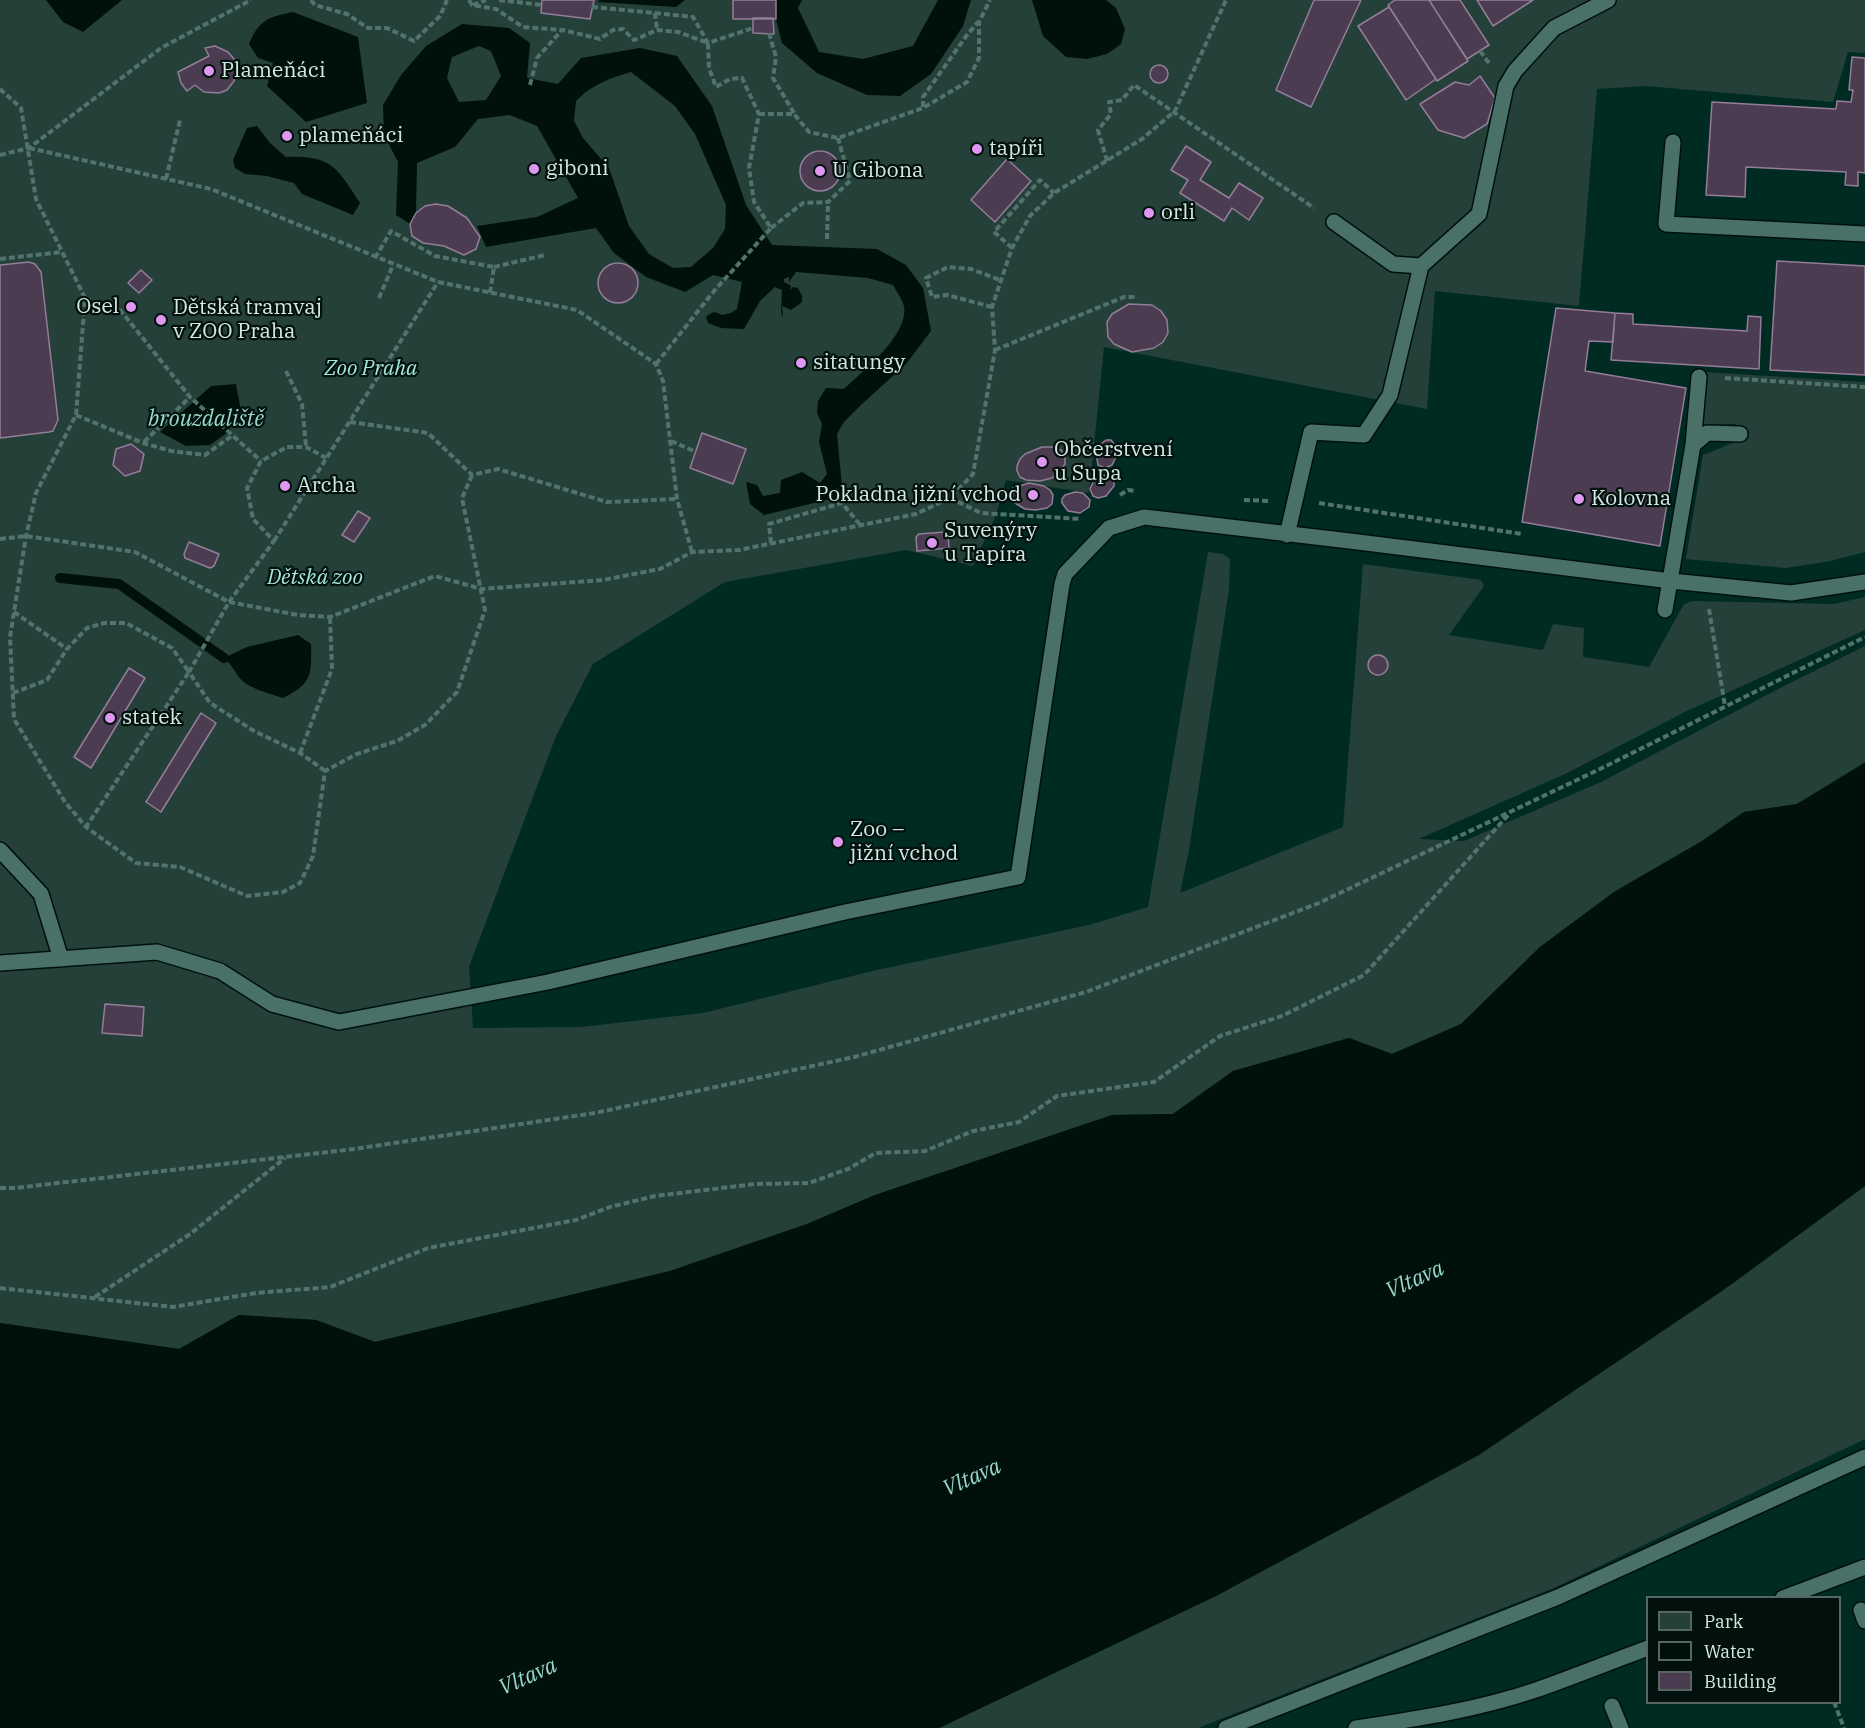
<!DOCTYPE html>
<meta charset="utf-8">
<style>
body{margin:0}
#map{position:relative;width:1865px;height:1728px;overflow:hidden;background:#002b23;font-family:"IBM Plex Serif",serif}
canvas{display:block}
.legend{position:absolute;left:1646px;top:1596px;width:195px;height:108px;box-sizing:border-box;background:#02110d;border:2px solid #566762;margin:0;padding:8px 10px;list-style:none;font-size:18px;color:#d3e8e2}
.legend li{display:flex;align-items:center;gap:12px;height:30px}
.legend b{width:30px;border:2px solid #566762}
</style>
<div id="map">
<canvas width="1865" height="1728"></canvas>
<ul class="legend">
<li><b style="height:16px;background:#254039"></b>Park</li>
<li><b style="height:16px;background:#00100b"></b>Water</li>
<li><b style="height:16px;background:#4c3c51"></b>Building</li>
</ul>
</div>
<script>
const ctx = document.querySelector('canvas').getContext('2d');
ctx.lineJoin = 'round';
function fillPath(path, color) {
  ctx.fillStyle = color;
  ctx.fill(path, 'evenodd');
}
function trace(path, color, width, dash) {
  ctx.strokeStyle = color;
  ctx.lineWidth = width;
  ctx.lineCap = dash ? 'butt' : 'round';
  ctx.setLineDash(dash || []);
  ctx.stroke(path);
}
function label(font, color, halo, rows, align = 'center') {
  ctx.font = font + ' "IBM Plex Serif",serif';
  ctx.lineWidth = 4.5;
  ctx.setLineDash([]);
  ctx.textBaseline = 'middle';
  ctx.strokeStyle = halo;
  ctx.fillStyle = color;
  for (const [text, x, y, turn = 0] of rows) {
    ctx.save();
    ctx.translate(x, y);
    ctx.rotate((+turn || 0) * Math.PI / 180);
    ctx.textAlign = isNaN(turn) ? turn : align;
    if (halo) ctx.strokeText(text, 0, 0);
    ctx.fillText(text, 0, 0);
    ctx.restore();
  }
}
const green = new Path2D(`
 M 0,0 L 1865,0 L 1865,53 L 1848,52 L 1833,102 L 1646,86 L 1597,89 L 1579,306 L 1435,291 L 1427,409 L 1104,347 L 1089,493 L 1006,480 L 996,515 L 973,566 L 906,550 L 725,582 L 593,664 L 556,736 L 469,967 L 473,1028 L 581,1027 L 703,1013 L 877,970 L 1089,925 L 1148,907 L 1208,552 L 1223,554 L 1230,559 L 1229,589 L 1189,850 L 1180,893 L 1343,827 L 1363,564 L 1481,580 L 1484,586 L 1449,635 L 1543,650 L 1553,624 L 1584,628 L 1583,657 L 1649,667 L 1684,604 L 1693,601 L 1834,604 L 1865,597 L 1865,630 L 1685,712 L 1567,773 L 1419,839 L 1464,841 L 1601,782 L 1784,686 L 1865,646 L 1865,762 L 1797,804 L 1744,812 L 1702,841 L 1614,892 L 1540,947 L 1461,1024 L 1392,1054 L 1349,1038 L 1233,1071 L 1173,1114 L 1112,1115 L 875,1195 L 807,1224 L 670,1271 L 375,1342 L 316,1320 L 239,1315 L 179,1349 L 0,1323 Z
 M 1705,372 L 1865,382 L 1865,552 L 1830,561 L 1786,568 L 1686,559 L 1703,455 L 1733,443 L 1736,424 L 1703,425 Z
 M 1865,1186 L 1865,1439 L 1554,1588 L 1198,1728 L 939,1728 L 1218,1595 L 1732,1284 Z`);
const water = new Path2D(`
 M 46,0 L 122,0 L 83,32 L 63,22 Z
 M 600,0 L 685,0 L 676,7 L 597,2 Z
 M 776,0 L 802,0 L 798,8 L 819,52 L 863,59 L 913,46 L 938,0 L 971,0 L 963,26 L 931,74 L 900,96 L 867,95 L 817,73 L 782,43 L 776,19 Z
 M 1032,0 L 1106,0 L 1116,8 L 1125,29 L 1121,44 L 1107,54 L 1087,59 L 1066,57 L 1043,36 Z
 M 293,12 L 358,37 L 367,103 L 306,122 L 267,86 L 273,63 L 258,58 L 249,44 C 259,20 268,17 293,12 Z
 M 462,24 L 509,28 L 530,43 L 527,78 L 558,84 L 581,58 L 640,48 L 677,56 L 712,106 L 746,205 L 772,245 L 877,249 L 906,265 L 923,288 L 931,331 L 906,364 L 862,404 L 844,422 L 837,434 L 843,496 L 764,515 L 750,504 L 746,482 L 757,485 L 763,496 L 780,493 L 781,480 L 802,472 L 820,483 L 827,474 L 819,442 L 822,424 L 817,413 L 818,401 L 826,388 L 844,389 C 863,371 909,335 904,306 C 902,299 896,291 893,285 L 868,278 L 796,272 L 789,282 L 789,277 L 784,279 L 784,282 L 791,286 L 790,290 L 793,287 L 798,288 L 802,296 L 802,302 L 791,310 L 782,306 L 783,318 L 781,313 L 782,290 L 775,287 L 760,301 L 744,329 L 721,328 L 708,323 L 706,317 C 713,311 714,311 722,315 L 731,313 L 737,309 L 742,282 L 713,275 L 685,292 L 646,277 L 614,253 L 596,228 L 486,247 L 477,226 L 537,217 L 578,198 L 537,126 L 510,115 L 478,119 L 455,147 L 417,163 L 416,213 L 410,224 L 396,215 L 398,162 L 384,135 L 383,105 L 401,75 L 426,46 ZM 479,46 L 491,51 L 501,76 L 486,100 L 459,102 L 447,78 L 452,57 ZM 631,72 L 675,106 L 695,134 L 726,205 L 725,229 L 713,248 L 691,267 L 673,268 L 649,254 L 629,226 L 609,168 L 583,138 L 574,121 L 576,101 C 591,85 610,78 631,72 Z
 M 257,126 L 270,143 L 286,157 C 332,155 337,168 360,203 L 353,215 L 302,194 L 294,183 L 267,176 L 245,174 L 235,168 L 233,160 L 247,128 Z
 M 236,384 L 241,411 L 228,432 L 210,445 L 186,446 L 160,432 L 211,386 Z
 M 298,635 L 311,644 C 312,676 311,684 283,698 C 269,693 248,689 239,677 C 234,670 231,664 224,658 L 247,647 Z
 M 1865,763 L 1865,1186 L 1722,1291 L 1479,1455 L 1218,1595 L 939,1728 L 0,1728 L 0,1323 L 179,1349 L 239,1315 L 316,1320 L 375,1342 L 670,1271 L 807,1224 L 875,1195 L 1112,1115 L 1173,1114 L 1233,1071 L 1349,1038 L 1392,1054 L 1461,1024 L 1540,947 L 1614,892 L 1702,841 L 1744,812 L 1797,804 Z`);
const stream = new Path2D(`
 M 60,578 L 119,584 L 224,658`);
const building = new Path2D(`
 M 542,0 L 594,0 L 590,19 L 541,13 Z
 M 733,0 L 776,0 L 776,19 L 733,19 Z
 M 1314,0 L 1361,0 L 1311,107 L 1276,90 Z
 M 1395,0 L 1429,0 L 1468,61 L 1437,81 L 1388,5 Z
 M 1429,0 L 1460,0 L 1489,45 L 1467,59 Z
 M 1477,0 L 1533,0 L 1493,26 Z
 M 1389,7 L 1436,79 L 1406,100 L 1358,26 Z
 M 753,18 L 773,18 L 774,34 L 753,33 Z
 M 215,46 L 228,52 L 234,59 L 237,70 L 234,81 L 227,90 L 219,93 L 204,92 L 195,85 L 187,91 L 181,83 L 178,72 L 209,56 L 205,48 Z
 M 1852,57 L 1865,58 L 1865,173 L 1858,172 L 1858,186 L 1845,185 L 1846,172 L 1746,167 L 1745,197 L 1706,195 L 1712,102 L 1836,109 L 1837,101 L 1851,102 L 1853,90 L 1849,90 Z
 M1150 74a9 9 0 1 1 18 0a9 9 0 1 1-18 0Z
 M 1480,76 L 1495,98 L 1487,124 L 1464,138 L 1438,130 L 1420,104 L 1455,82 L 1469,85 Z
 M 1186,146 L 1211,162 L 1200,180 L 1229,198 L 1239,183 L 1263,198 L 1249,220 L 1232,208 L 1224,221 L 1180,193 L 1188,180 L 1171,170 Z
 M800 171a20 20 0 1 1 40 0a20 20 0 1 1-40 0Z
 M 1007,159 L 1031,181 L 995,222 L 971,200 Z
 M 436,204 L 448,206 L 467,218 L 480,237 L 476,249 L 464,255 L 444,246 L 423,243 L 412,236 L 410,224 L 416,213 L 425,206 Z
 M 1777,261 L 1865,266 L 1865,375 L 1770,370 Z
 M 29,262 L 35,264 L 41,272 L 58,420 L 53,431 L 49,432 L 0,438 L 0,265 Z
 M598 283a20 20 0 1 1 40 0a20 20 0 1 1-40 0Z
 M 141,270 L 152,280 L 139,293 L 128,283 Z
 M 1129,304 L 1152,305 L 1161,311 L 1167,320 L 1168,333 L 1163,342 L 1154,348 L 1132,352 L 1114,344 L 1108,337 L 1107,322 L 1112,314 Z
 M 1556,308 L 1615,313 L 1613,342 L 1589,341 L 1585,371 L 1686,388 L 1660,546 L 1522,522 Z
 M 1615,313 L 1633,314 L 1633,324 L 1747,331 L 1748,316 L 1761,317 L 1759,369 L 1611,360 Z
 M 702,433 L 746,449 L 733,484 L 690,468 Z
 M 1106,440 L 1111,440 L 1114,444 L 1116,452 L 1115,459 L 1112,465 L 1105,468 L 1098,465 L 1096,453 L 1099,445 Z
 M 131,444 L 144,454 L 140,471 L 125,476 L 113,465 L 116,449 Z
 M 1042,447 L 1053,447 L 1061,450 L 1065,456 L 1065,464 L 1060,471 L 1052,478 L 1040,481 L 1026,480 L 1020,477 L 1017,471 L 1017,466 L 1020,459 L 1025,454 Z
 M 1102,475 L 1111,476 L 1114,479 L 1114,486 L 1106,496 L 1098,498 L 1093,496 L 1090,489 L 1094,480 Z
 M 1029,483 L 1044,486 L 1050,490 L 1053,495 L 1052,504 L 1047,508 L 1036,510 L 1025,509 L 1015,503 L 1011,499 L 1010,493 L 1013,488 Z
 M 1075,492 L 1083,493 L 1090,500 L 1089,507 L 1080,513 L 1068,511 L 1062,503 L 1062,499 L 1065,495 Z
 M 358,511 L 370,518 L 354,542 L 342,535 Z
 M 945,532 L 948,535 L 949,548 L 917,551 L 916,537 L 919,534 Z
 M 189,542 L 219,554 L 214,566 L 210,568 L 185,558 L 184,554 Z
 M1368 665a10 10 0 1 1 20 0a10 10 0 1 1-20 0Z
 M 129,668 L 145,678 L 91,768 L 74,757 Z
 M 201,713 L 216,723 L 161,812 L 146,802 Z
 M 105,1004 L 144,1007 L 142,1036 L 102,1033 Z`);
const path = new Path2D(`
 M 311,0 L 315,5 L 347,14 L 368,28 L 387,28 L 414,41 L 440,16 L 447,0
 M 469,0 L 472,5 L 496,9 L 523,27 L 563,30 L 600,39 L 613,30 L 623,29 L 634,40 L 657,30 L 678,32 L 708,43 L 709,68 L 716,87 L 730,79 L 742,78 L 759,114 L 749,168 L 754,202 L 771,228 L 714,291 L 656,364
 M 499,0 L 542,5
 M 473,5 L 486,0
 M 592,7 L 655,13 L 657,30
 M 655,13 L 693,17 L 708,43 L 753,28
 M 769,33 L 776,57 L 773,78 L 794,113
 M 1480,51 L 1489,63
 M 530,85 L 537,58 L 562,30
 M 0,89 L 21,108 L 36,199 L 85,298 L 76,415 L 36,493 L 26,536 L 10,637 L 14,719 L 65,802 L 86,827 L 136,863 L 180,867 L 247,896 L 283,892 L 300,883 L 313,856 L 325,771 L 357,754 L 397,741 L 425,725 L 457,692 L 485,610 L 462,498 L 472,475
 M 923,107 L 923,97 L 967,35 L 978,22
 M 759,114 L 794,114 L 809,132 L 838,138 L 923,108 L 967,82 L 979,58 L 979,22 L 990,0
 M 29,148 L 211,189 L 438,282 L 577,310 L 656,364 L 663,381 L 677,499 L 692,552
 M 0,155 L 29,148 L 161,48 L 251,0
 M 1107,161 L 1098,130 L 1111,114 L 1109,102 L 1122,100 L 1134,85 L 1314,208
 M 166,179 L 180,120
 M 771,228 L 803,203 L 828,202 L 850,181 L 838,138
 M 827,239 L 828,202
 M 1012,248 L 994,232 L 1040,180 L 1054,193
 M 375,258 L 391,231 L 435,256 L 494,267 L 490,293
 M 0,259 L 62,252
 M 494,267 L 545,255
 M 85,298 L 121,311 L 190,397 L 261,461
 M 379,298 L 393,265
 M 992,307 L 947,295 L 932,297 L 926,278 L 948,267 L 971,269 L 1000,280
 M 995,350 L 1124,297 L 1136,297
 M 286,371 L 302,404 L 306,447
 M 1725,378 L 1865,387
 M 76,415 L 143,443 L 171,451 L 205,455 L 233,435
 M 350,422 L 428,433 L 472,475 L 498,469 L 607,502 L 677,499
 M 671,441 L 696,452
 M 144,442 L 190,397
 M 1120,495 L 1128,490 L 1135,491
 M 950,498 L 981,513 L 1081,519
 M 1244,500 L 1270,501
 M 1319,503 L 1522,534
 M 0,539 L 26,536 L 135,552 L 229,602 L 298,615 L 330,617 L 435,576 L 482,589 L 603,580 L 660,569 L 692,552 L 739,550 L 916,514 L 950,498 L 973,474 L 995,350 L 992,307 L 1012,248 L 1030,216 L 1054,193 L 1142,139 L 1175,111 L 1226,0
 M 274,541 L 438,282
 M 771,543 L 769,524 L 842,503 L 861,526
 M 1709,609 L 1725,706
 M 14,612 L 67,649
 M 13,693 L 47,680 L 67,649 L 87,628 L 104,623 L 126,623 L 172,648 L 189,672 L 86,827
 M 300,753 L 332,669 L 330,617
 M 325,771 L 300,753 L 254,731 L 210,703 L 189,672 L 229,602 L 274,541 L 253,519 L 247,488 L 261,461 L 287,447 L 306,447 L 326,458
 M 0,1188 L 15,1188 L 354,1149 L 595,1113 L 854,1057 L 1086,992 L 1319,903 L 1600,769 L 1865,637
 M 0,1288 L 173,1307 L 256,1293 L 330,1287 L 428,1248 L 576,1220 L 610,1207 L 655,1196 L 755,1184 L 809,1183 L 848,1169 L 876,1153 L 925,1151 L 973,1131 L 1019,1122 L 1057,1096 L 1154,1082 L 1220,1036 L 1282,1016 L 1364,975 L 1510,813
 M 95,1297 L 190,1234 L 285,1158
 M 1834,1702 L 1844,1728`);
const lane = new Path2D(`
 M 1673,142 L 1666,224 L 1865,234
 M 1334,222 L 1393,264 L 1421,266 L 1479,214 L 1506,86 L 1515,71 L 1554,28 L 1608,0
 M 1693,445 L 1699,377
 M 1287,535 L 1311,432 L 1364,435 L 1390,395 L 1421,266
 M 1665,610 L 1693,445 L 1707,433 L 1740,434
 M 0,850 L 41,894 L 61,959
 M 0,963 L 157,952 L 220,971 L 272,1004 L 339,1022 L 548,982 L 845,912 L 1018,877 L 1062,584 L 1065,574 L 1109,528 L 1144,517 L 1350,541 L 1671,581 L 1791,593 L 1865,582
 M 1783,1598 L 1865,1567
 M 1861,1610 L 1865,1621
 M 1612,1706 L 1621,1728
 M 1226,1728 L 1558,1597 L 1865,1457
 M 1356,1728 C 1416,1719 1477,1710 1536,1690 C 1573,1677 1610,1662 1648,1648`);
const markers = [
 [209,71,6,"#de98f2"],
 [287,136,6,"#de98f2"],
 [977,149,6,"#de98f2"],
 [534,169,6,"#de98f2"],
 [820,171,6,"#de98f2"],
 [1149,213,6,"#de98f2"],
 [131,307,6,"#de98f2"],
 [161,320,6,"#de98f2"],
 [801,363,6,"#de98f2"],
 [1042,462,6,"#de98f2"],
 [285,486,6,"#de98f2"],
 [1033,495,6,"#de98f2"],
 [1579,499,6,"#de98f2"],
 [932,543,6,"#de98f2"],
 [110,718,6,"#de98f2"],
 [838,842,6,"#de98f2"]
];
const poiNames = [
 ["Plameňáci",221,71],
 ["plameňáci",299,136],
 ["tapíři",989,149],
 ["giboni",546,169],
 ["U Gibona",832,171],
 ["orli",1161,213],
 ["Osel",119,307,"right"],
 ["Dětská tramvaj",173,308],
 ["v ZOO Praha",173,332],
 ["sitatungy",813,363],
 ["Občerstvení",1054,450],
 ["u Supa",1054,474],
 ["Archa",297,486],
 ["Pokladna jižní vchod",1021,495,"right"],
 ["Kolovna",1591,499],
 ["Suvenýry",944,531],
 ["u Tapíra",944,555],
 ["statek",122,718],
 ["Zoo –",850,830],
 ["jižní vchod",850,854]
];
const parkNames = [
 ["Zoo Praha",371,369],
 ["Dětská zoo",315,578]
];
const waterNames = [
 ["brouzdaliště",206,420],
 ["Vltava",1415,1280,-24],
 ["Vltava",972,1478,-24],
 ["Vltava",528,1677,-24]
];
fillPath(green, '#254039');
fillPath(water, '#00100b');
trace(stream, '#00100b', 10);
fillPath(building, '#4c3c51');
trace(building, '#937d99', 1.5);
trace(lane, '#00110d', 18);
trace(path, '#51736c', 4, [6, 3]);
trace(lane, '#497167', 15);
for (const [x, y, r, color] of markers) {
  const dot = new Path2D();
  dot.arc(x, y, r, 0, 2 * Math.PI);
  ctx.fillStyle = color;
  ctx.fill(dot);
  trace(dot, '#02110d', 2);
}
label('21px', '#d3e8e2', '#02110d', poiNames, 'left');
label('italic 21px', '#a6e8d7', '#02110d', parkNames);
label('italic 22px', '#98d9c8', '#02110d', waterNames);
</script>
